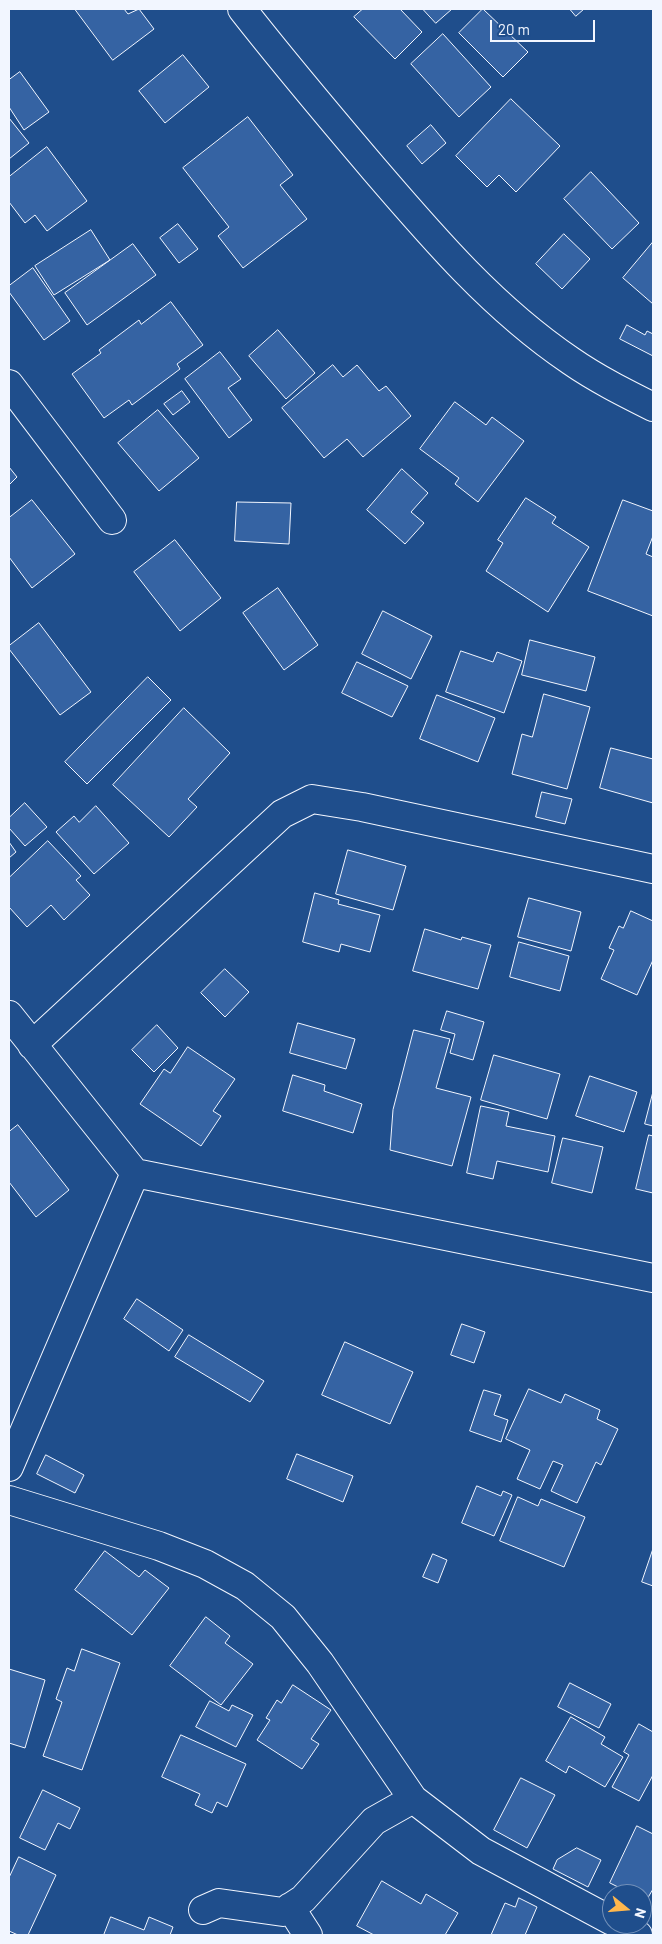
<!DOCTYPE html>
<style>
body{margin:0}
#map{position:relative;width:662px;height:1944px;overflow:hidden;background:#1f4e8c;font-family:Barlow,sans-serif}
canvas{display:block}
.frame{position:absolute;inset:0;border:10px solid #f2f6ff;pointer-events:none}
.north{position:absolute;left:602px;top:1884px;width:50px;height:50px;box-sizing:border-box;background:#1f4e8c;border:1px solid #7391ba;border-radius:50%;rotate:107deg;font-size:14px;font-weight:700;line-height:20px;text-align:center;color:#f2f6ff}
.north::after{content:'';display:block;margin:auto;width:18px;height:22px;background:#ffb74d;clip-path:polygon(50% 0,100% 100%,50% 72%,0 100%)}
.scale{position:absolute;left:490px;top:20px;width:105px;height:22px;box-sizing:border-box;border:2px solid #f2f6ff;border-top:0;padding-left:6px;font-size:15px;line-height:18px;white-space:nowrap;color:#f2f6ff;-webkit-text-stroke:4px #1f4e8c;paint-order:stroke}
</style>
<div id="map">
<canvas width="662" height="1944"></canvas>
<div class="frame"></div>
<div class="north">N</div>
<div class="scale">20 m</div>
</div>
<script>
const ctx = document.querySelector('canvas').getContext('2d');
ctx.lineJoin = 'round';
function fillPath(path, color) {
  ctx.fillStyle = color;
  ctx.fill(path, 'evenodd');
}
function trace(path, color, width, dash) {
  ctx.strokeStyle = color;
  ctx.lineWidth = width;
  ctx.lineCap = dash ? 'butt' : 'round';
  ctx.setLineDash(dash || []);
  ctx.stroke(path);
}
const building = new Path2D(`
 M 75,9 L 124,9 L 128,14 L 139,9 L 154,29 L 113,60 Z
 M 363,9 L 400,9 L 422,32 L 395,59 L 354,17 Z
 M 423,9 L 452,9 L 436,23 Z
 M 483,9 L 528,52 L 503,77 L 459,33 Z
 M 570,9 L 584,9 L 576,16 Z
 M 443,34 L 491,87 L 459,117 L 411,64 Z
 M 183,55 L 209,87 L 165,123 L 139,91 Z
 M 20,72 L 49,112 L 24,130 L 9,107 L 9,80 Z
 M 511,99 L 560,146 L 516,192 L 499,175 L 487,187 L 456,156 Z
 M 248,117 L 293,175 L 280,185 L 307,219 L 243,268 L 218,236 L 229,227 L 183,168 Z
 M 9,118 L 29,143 L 9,159 Z
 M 431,125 L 446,143 L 422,164 L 407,146 Z
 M 47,147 L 87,201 L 47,231 L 35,215 L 25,223 L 9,202 L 9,177 Z
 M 591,172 L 639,223 L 612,249 L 564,199 Z
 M 178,224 L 198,249 L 179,263 L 160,238 Z
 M 91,230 L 110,260 L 54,295 L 35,266 Z
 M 564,234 L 590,259 L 562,289 L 536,264 Z
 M 653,242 L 653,304 L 623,278 Z
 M 133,244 L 156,275 L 87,325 L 65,293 Z
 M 33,268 L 70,321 L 44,340 L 9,292 L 9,286 Z
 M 171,302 L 203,345 L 177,364 L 180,369 L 132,405 L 129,400 L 104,418 L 72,374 L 101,353 L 99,350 L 139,320 L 141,324 Z
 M 627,325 L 645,335 L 647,331 L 653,334 L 653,356 L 620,339 Z
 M 278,330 L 315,373 L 286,399 L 249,356 Z
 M 220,352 L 241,379 L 228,388 L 252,420 L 229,438 L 185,379 Z
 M 333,365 L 343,377 L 357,365 L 379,391 L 386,386 L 411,416 L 363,457 L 347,439 L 324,458 L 282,408 Z
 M 182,391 L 190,402 L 173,415 L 164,404 Z
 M 455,402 L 486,425 L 492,417 L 524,441 L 478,502 L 455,484 L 459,478 L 420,449 Z
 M 158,410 L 199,458 L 159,491 L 118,443 Z
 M 9,467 L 17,477 L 9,485 Z
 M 402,469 L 428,493 L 411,512 L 424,523 L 405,544 L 367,510 Z
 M 526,498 L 556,517 L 552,523 L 589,547 L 548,612 L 486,571 L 503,543 L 498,540 Z
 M 32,500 L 75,554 L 32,588 L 9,557 L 9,518 Z
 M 623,500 L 653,511 L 653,536 L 646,554 L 653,557 L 653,616 L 588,591 Z
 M 237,502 L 291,503 L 289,544 L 235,541 Z
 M 175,540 L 221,598 L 180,631 L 134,572 Z
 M 278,588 L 318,645 L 284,670 L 243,613 Z
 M 383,611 L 432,636 L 411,679 L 362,654 Z
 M 39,623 L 91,692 L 60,715 L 9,649 L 9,646 Z
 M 530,640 L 595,657 L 586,691 L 522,675 Z
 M 461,651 L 493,662 L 497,652 L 522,661 L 504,713 L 446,692 Z
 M 357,662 L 408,686 L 392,717 L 342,693 Z
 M 148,677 L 171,700 L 87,784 L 65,762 Z
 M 544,694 L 590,707 L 567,789 L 512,774 L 522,734 L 532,737 Z
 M 437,695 L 495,718 L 478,762 L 420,739 Z
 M 184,708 L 230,753 L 188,799 L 197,807 L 169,837 L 113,785 Z
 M 611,748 L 653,759 L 653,803 L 600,788 Z
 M 542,792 L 572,799 L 565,824 L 536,817 Z
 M 25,803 L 47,827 L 25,846 L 9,828 L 9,818 Z
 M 96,806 L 129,843 L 94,874 L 56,832 L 74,816 L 79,822 Z
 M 48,841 L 81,876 L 76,880 L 90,895 L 64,920 L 51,905 L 27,927 L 9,907 L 9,878 Z
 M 9,842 L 16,852 L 9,858 Z
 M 348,850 L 406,866 L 393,910 L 336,894 Z
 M 315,893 L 339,900 L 338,904 L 380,915 L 370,952 L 341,944 L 339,952 L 303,942 Z
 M 529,898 L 581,912 L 571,951 L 518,937 Z
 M 631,911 L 653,921 L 653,960 L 637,995 L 601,979 L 614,950 L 609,948 L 619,926 L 623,928 Z
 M 425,929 L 461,940 L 462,937 L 491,945 L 478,989 L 413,971 Z
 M 519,942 L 569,956 L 560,991 L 510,977 Z
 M 225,969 L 249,992 L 225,1017 L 201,993 Z
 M 447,1011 L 484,1022 L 473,1060 L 450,1053 L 455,1034 L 441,1030 Z
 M 298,1023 L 355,1039 L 346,1069 L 290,1053 Z
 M 157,1025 L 178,1048 L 154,1072 L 132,1050 Z
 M 414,1030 L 450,1039 L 436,1088 L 471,1097 L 452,1166 L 390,1150 L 393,1110 Z
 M 188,1047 L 235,1079 L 213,1111 L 221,1116 L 201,1146 L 140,1104 L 164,1069 L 170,1073 Z
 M 494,1055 L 560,1074 L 547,1119 L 481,1100 Z
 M 293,1075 L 325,1085 L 324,1091 L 362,1104 L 353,1133 L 283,1111 Z
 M 590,1076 L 637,1092 L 624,1132 L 576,1116 Z
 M 653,1092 L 653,1126 L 645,1124 Z
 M 481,1106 L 509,1112 L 506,1126 L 555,1136 L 548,1172 L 497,1161 L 493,1179 L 467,1173 Z
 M 18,1125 L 69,1190 L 36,1217 L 9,1182 L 9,1132 Z
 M 649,1135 L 653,1136 L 653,1193 L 636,1189 Z
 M 563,1138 L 603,1147 L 592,1193 L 552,1183 Z
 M 137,1299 L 183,1330 L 169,1351 L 124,1319 Z
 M 462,1324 L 485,1332 L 474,1363 L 451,1355 Z
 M 189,1335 L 264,1381 L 250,1402 L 175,1357 Z
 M 345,1342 L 413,1372 L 390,1424 L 322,1395 Z
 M 529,1389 L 561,1403 L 565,1394 L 600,1410 L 597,1419 L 618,1429 L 601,1465 L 596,1462 L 577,1503 L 551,1491 L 563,1465 L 553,1461 L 540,1489 L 517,1479 L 530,1450 L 506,1439 Z
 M 484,1390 L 501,1395 L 494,1415 L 508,1420 L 501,1442 L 470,1431 Z
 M 297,1454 L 353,1476 L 343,1502 L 287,1479 Z
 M 46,1455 L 84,1475 L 75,1493 L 37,1474 Z
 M 477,1486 L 501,1496 L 503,1491 L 512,1495 L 494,1536 L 462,1523 Z
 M 518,1497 L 538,1506 L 541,1499 L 585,1517 L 564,1567 L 500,1541 Z
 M 653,1549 L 653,1586 L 642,1582 Z
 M 105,1551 L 139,1577 L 145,1570 L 169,1588 L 132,1635 L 75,1590 Z
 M 433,1554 L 447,1560 L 438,1583 L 423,1577 Z
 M 206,1617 L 230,1636 L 225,1643 L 253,1664 L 221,1705 L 170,1666 Z
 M 82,1649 L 120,1663 L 82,1770 L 43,1756 L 62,1702 L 56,1699 L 67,1668 L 74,1671 Z
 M 9,1669 L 45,1680 L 25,1748 L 9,1743 Z
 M 570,1683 L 611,1704 L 599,1728 L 558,1707 Z
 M 293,1685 L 331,1710 L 311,1739 L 319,1744 L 302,1769 L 257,1740 L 270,1720 L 266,1718 L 277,1700 L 281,1703 Z
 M 210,1701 L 229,1711 L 232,1705 L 253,1715 L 236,1747 L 196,1727 Z
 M 571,1717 L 605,1737 L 601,1744 L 623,1757 L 605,1787 L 569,1766 L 566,1773 L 546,1761 Z
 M 639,1724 L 653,1732 L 653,1775 L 639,1801 L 612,1787 L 629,1755 L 624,1752 Z
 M 181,1735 L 246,1764 L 227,1807 L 217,1802 L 212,1813 L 195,1805 L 200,1794 L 162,1777 Z
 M 521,1778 L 555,1795 L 527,1848 L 494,1830 Z
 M 43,1790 L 80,1808 L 70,1829 L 58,1823 L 45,1850 L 20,1838 Z
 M 637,1826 L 653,1834 L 653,1889 L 646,1901 L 642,1899 L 642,1894 L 632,1894 L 610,1883 Z
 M 577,1848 L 601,1860 L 588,1887 L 553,1869 L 557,1860 Z
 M 19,1857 L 56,1875 L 28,1935 L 18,1935 L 9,1931 L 9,1878 Z
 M 382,1881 L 421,1904 L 426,1894 L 458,1913 L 445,1935 L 374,1935 L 357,1926 Z
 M 519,1898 L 537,1907 L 525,1935 L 491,1935 L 505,1903 L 515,1907 Z
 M 111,1917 L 144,1930 L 149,1917 L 173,1927 L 170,1935 L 104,1935 Z`);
const street = new Path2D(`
 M 9,384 L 112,520
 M 9,1015 L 135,1173 L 653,1278
 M 32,1045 L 282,814 L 312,799 L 362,807 L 653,869
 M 9,1467 L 135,1173
 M 9,1500 L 159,1546 L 205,1564 L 245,1586 L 283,1617 L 320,1663 L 413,1799 L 481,1851 L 612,1921
 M 290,1907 L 308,1935
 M 203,1910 L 219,1903 L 283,1912 L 303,1899 L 374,1821 L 413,1799
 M 617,1924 L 638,1935`);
const secondary = new Path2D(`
 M 242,9 C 285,64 329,116 374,169 C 434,239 494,309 571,361 C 597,379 625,393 653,407`);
fillPath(building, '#3563a3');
trace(building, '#f2f6ff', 1);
trace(street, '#f2f6ff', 30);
trace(secondary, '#f2f6ff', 30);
trace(street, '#1f4e8c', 28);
trace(secondary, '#1f4e8c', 28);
</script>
